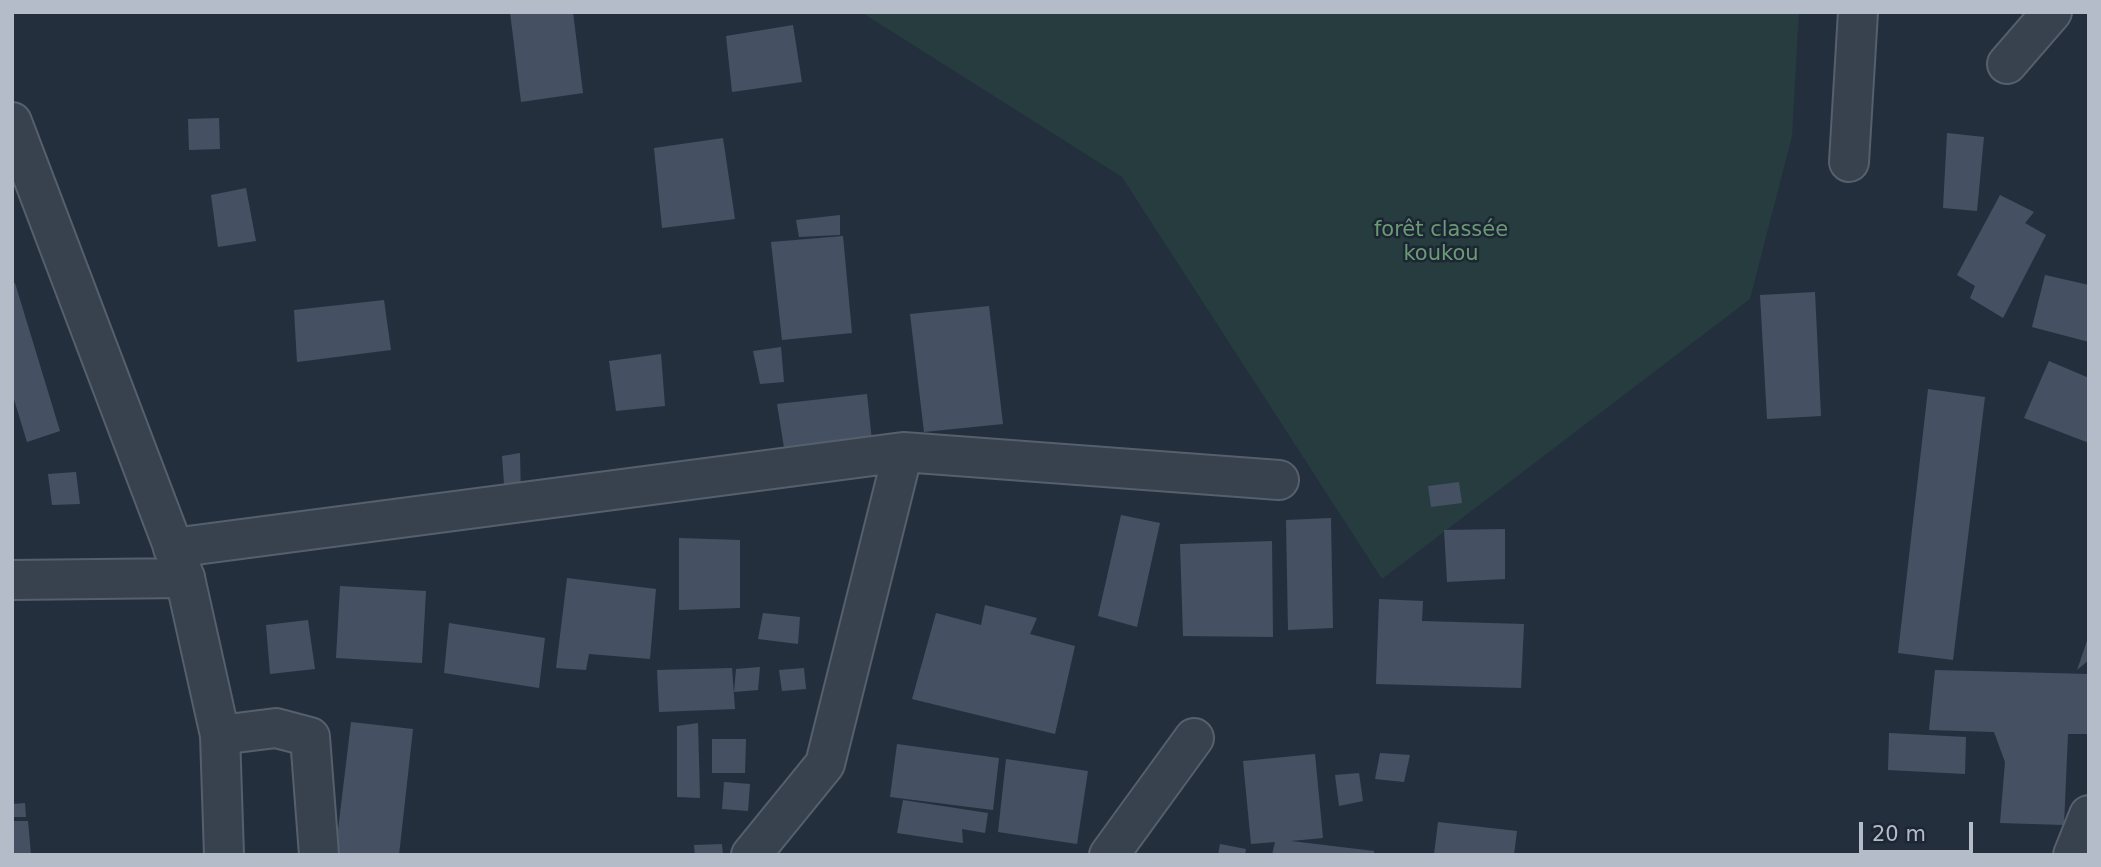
<!DOCTYPE html>
<meta charset="utf-8">
<style>
body{margin:0}
#map{position:relative;width:2101px;height:867px;overflow:hidden;background:#242f3e;font-family:"DejaVu Sans",sans-serif}
canvas{display:block}
.frame{position:absolute;inset:0;border:14px solid #b4bcc9;pointer-events:none}
.scale{position:absolute;left:1859px;top:822px;width:114px;height:32px;box-sizing:border-box;border:4px solid #b4bcc9;border-top:0;padding-left:9px;font-size:21px;line-height:24px;white-space:nowrap;color:#b4bcc9;-webkit-text-stroke:5px #1d2633;paint-order:stroke}
</style>
<div id="map">
<canvas width="2101" height="867"></canvas>
<div class="frame"></div>
<div class="scale">20 m</div>
</div>
<script>
const ctx = document.querySelector('canvas').getContext('2d');
ctx.lineJoin = 'round';
function fillPath(path, color) {
  ctx.fillStyle = color;
  ctx.fill(path, 'evenodd');
}
function trace(path, color, width, dash) {
  ctx.strokeStyle = color;
  ctx.lineWidth = width;
  ctx.lineCap = dash ? 'butt' : 'round';
  ctx.setLineDash(dash || []);
  ctx.stroke(path);
}
function label(font, color, halo, rows, align = 'center') {
  ctx.font = font + ' "DejaVu Sans",sans-serif';
  ctx.lineWidth = 5;
  ctx.setLineDash([]);
  ctx.textBaseline = 'middle';
  ctx.strokeStyle = halo;
  ctx.fillStyle = color;
  for (const [text, x, y, turn = 0] of rows) {
    ctx.save();
    ctx.translate(x, y);
    ctx.rotate((+turn || 0) * Math.PI / 180);
    ctx.textAlign = isNaN(turn) ? turn : align;
    if (halo) ctx.strokeText(text, 0, 0);
    ctx.fillText(text, 0, 0);
    ctx.restore();
  }
}
const green = new Path2D(`
 M 861,12 L 1799,12 L 1792,136 L 1750,299 L 1382,579 L 1122,177 Z`);
const building = new Path2D(`
 M 510,12 L 573,12 L 583,93 L 521,102 Z
 M 793,25 L 802,82 L 732,92 L 726,36 Z
 M 219,118 L 220,149 L 189,150 L 188,119 Z
 M 1947,133 L 1984,137 L 1977,211 L 1943,208 Z
 M 723,138 L 735,219 L 662,228 L 654,148 Z
 M 246,188 L 256,241 L 218,247 L 211,195 Z
 M 2000,195 L 2034,212 L 2025,223 L 2046,235 L 2003,318 L 1970,298 L 1975,286 L 1957,275 Z
 M 840,215 L 840,235 L 799,237 L 796,220 Z
 M 843,236 L 852,333 L 782,340 L 771,242 Z
 M 2045,275 L 2089,285 L 2089,342 L 2032,327 Z
 M 15,283 L 60,431 L 27,442 L 12,393 L 12,284 Z
 M 1815,292 L 1821,416 L 1767,419 L 1760,295 Z
 M 384,300 L 391,350 L 297,362 L 294,310 Z
 M 989,306 L 1003,424 L 924,432 L 910,314 Z
 M 781,347 L 784,382 L 760,384 L 753,351 Z
 M 661,354 L 665,406 L 616,411 L 609,361 Z
 M 2049,361 L 2089,378 L 2089,443 L 2024,418 Z
 M 1928,389 L 1985,397 L 1953,660 L 1898,653 Z
 M 867,394 L 873,450 L 786,460 L 777,404 Z
 M 520,453 L 521,498 L 505,497 L 502,456 Z
 M 76,472 L 80,504 L 52,505 L 48,474 Z
 M 1459,482 L 1462,503 L 1431,507 L 1428,486 Z
 M 1121,515 L 1160,523 L 1137,627 L 1098,616 Z
 M 1331,518 L 1333,628 L 1288,630 L 1286,520 Z
 M 1505,529 L 1505,579 L 1447,582 L 1444,530 Z
 M 679,538 L 740,540 L 740,608 L 679,610 Z
 M 1272,541 L 1273,637 L 1183,636 L 1180,544 Z
 M 567,578 L 656,589 L 650,659 L 589,654 L 586,670 L 556,668 Z
 M 340,586 L 426,591 L 422,663 L 336,658 Z
 M 1379,599 L 1423,601 L 1422,621 L 1524,624 L 1521,688 L 1376,684 Z
 M 985,605 L 1037,618 L 1030,634 L 1075,646 L 1055,734 L 912,699 L 936,613 L 981,625 Z
 M 763,613 L 800,617 L 798,644 L 758,639 Z
 M 308,620 L 315,669 L 270,674 L 266,625 Z
 M 449,623 L 545,638 L 539,688 L 444,673 Z
 M 2088,638 L 2089,660 L 2077,670 Z
 M 760,667 L 758,690 L 734,692 L 736,669 Z
 M 732,668 L 735,709 L 659,712 L 657,670 Z
 M 804,668 L 806,689 L 782,691 L 779,670 Z
 M 1935,670 L 2089,674 L 2089,734 L 2068,734 L 2064,825 L 2000,823 L 2005,762 L 1994,732 L 1929,730 Z
 M 351,722 L 413,729 L 399,855 L 335,855 Z
 M 698,723 L 700,798 L 677,797 L 677,726 Z
 M 1889,733 L 1966,737 L 1965,774 L 1888,770 Z
 M 712,739 L 746,739 L 745,773 L 712,773 Z
 M 897,744 L 999,758 L 993,810 L 890,797 Z
 M 1380,753 L 1410,755 L 1404,782 L 1375,779 Z
 M 1315,754 L 1323,838 L 1291,841 L 1374,851 L 1374,855 L 1272,855 L 1275,842 L 1251,844 L 1243,761 Z
 M 1006,759 L 1088,771 L 1077,844 L 998,832 Z
 M 1359,773 L 1363,801 L 1339,806 L 1335,775 Z
 M 724,782 L 750,784 L 748,811 L 722,809 Z
 M 903,800 L 988,813 L 985,833 L 962,829 L 963,843 L 897,833 Z
 M 25,803 L 26,817 L 12,817 L 12,804 Z
 M 12,821 L 28,821 L 31,855 L 12,855 Z
 M 1438,822 L 1517,831 L 1514,855 L 1434,855 Z
 M 722,844 L 723,855 L 695,855 L 694,845 Z
 M 1220,844 L 1246,849 L 1245,855 L 1218,855 Z
 M 1940,851 L 1962,853 L 1962,855 L 1940,855 Z`);
const minor = new Path2D(`
 M 2007,64 L 2052,12
 M 1849,162 L 1858,12
 M 173,548 L 903,452 L 1279,480
 M 12,580 L 185,578
 M 220,735 L 276,728 L 310,737 L 319,855
 M 751,855 L 825,764 L 903,452
 M 1109,855 L 1194,738`);
const tertiary = new Path2D(`
 M 12,122 L 185,578 L 220,735 L 224,855
 M 2073,855 L 2089,815`);
const parkNames = [
 ["forêt classée",1441,231],
 ["koukou",1441,255]
];
fillPath(green, '#263c3f');
fillPath(building, '#455162');
trace(minor, '#565f6c', 42);
trace(tertiary, '#565f6c', 42);
trace(minor, '#38414e', 38);
trace(tertiary, '#38414e', 38);
label('21px', '#6b9a76', '#1d2633', parkNames);
</script>
